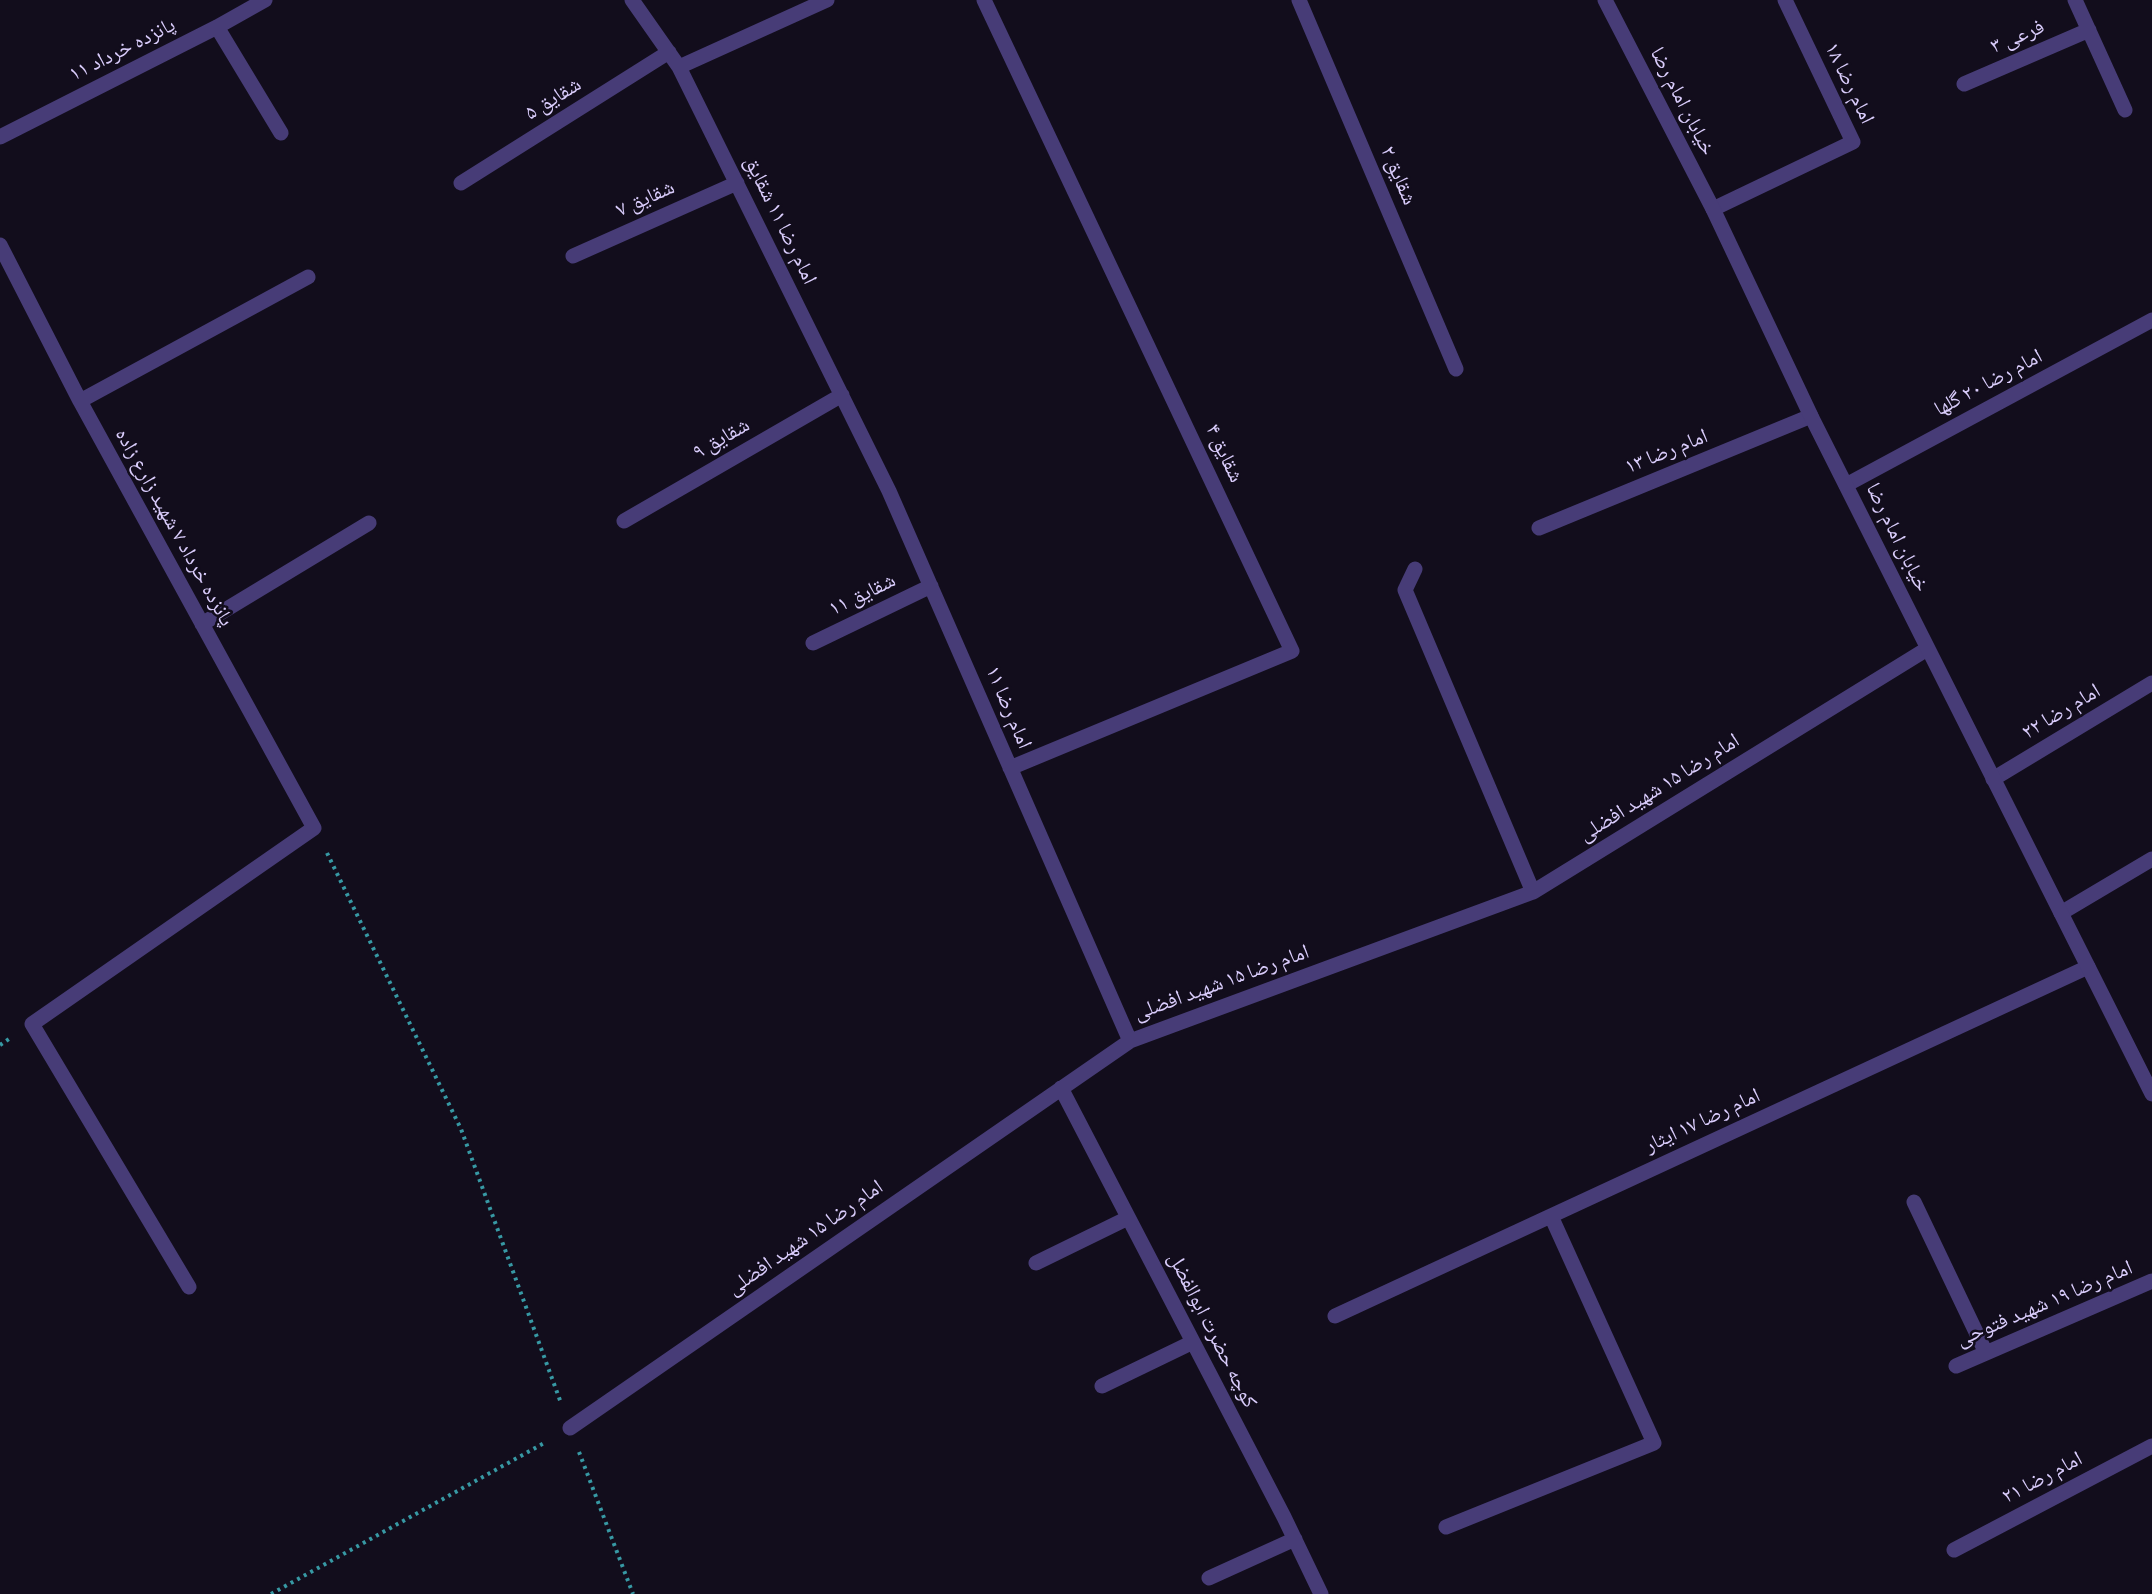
<!DOCTYPE html>
<meta charset="utf-8">
<style>
body{margin:0}
canvas{display:block;background:#120d1c}
</style>
<canvas width="2152" height="1594"></canvas>
<script>
const ctx = document.querySelector('canvas').getContext('2d');
ctx.lineJoin = 'round';
function trace(path, color, width, dash) {
  ctx.strokeStyle = color;
  ctx.lineWidth = width;
  ctx.lineCap = dash ? 'butt' : 'round';
  ctx.setLineDash(dash || []);
  ctx.stroke(path);
}
function label(font, color, halo, rows, align = 'center') {
  ctx.font = font + ' "Source Sans 3","Noto Naskh Arabic",sans-serif';
  ctx.lineWidth = 5;
  ctx.setLineDash([]);
  ctx.textBaseline = 'middle';
  ctx.strokeStyle = halo;
  ctx.fillStyle = color;
  for (const [text, x, y, turn = 0] of rows) {
    ctx.save();
    ctx.translate(x, y);
    ctx.rotate((+turn || 0) * Math.PI / 180);
    ctx.textAlign = isNaN(turn) ? turn : align;
    if (halo) ctx.strokeText(text, 0, 0);
    ctx.fillText(text, 0, 0);
    ctx.restore();
  }
}
const path = new Path2D(`
 M 327,853 L 461,1129 L 561,1403
 M 0,1045 L 9,1039
 M 579,1452 L 633,1594
 M 271,1594 L 546,1442`);
const minor = new Path2D(`
 M 632,0 L 679,67 L 889,491 L 1130,1041
 M 984,0 L 1292,651 L 1010,768
 M 1299,0 L 1456,369
 M 2075,0 L 2125,110
 M 217,27 L 281,133
 M 679,67 L 827,0
 M 1964,84 L 2089,30
 M 0,137 L 217,27 L 265,0
 M 461,183 L 669,52
 M 1713,209 L 1853,142 L 1785,0
 M 0,245 L 80,401 L 314,828 L 32,1024 L 189,1287
 M 573,256 L 737,183
 M 80,401 L 308,277
 M 1846,485 L 2152,320
 M 624,521 L 842,395
 M 1539,528 L 1811,416
 M 1415,569 L 1405,590 L 1533,892
 M 202,624 L 369,523
 M 813,643 L 931,586
 M 1993,779 L 2152,683
 M 2061,913 L 2152,859
 M 1061,1088 L 1284,1517 L 1321,1594
 M 1914,1202 L 1986,1353
 M 1036,1263 L 1128,1218
 M 1335,1316 L 2088,967
 M 1956,1366 L 2152,1281
 M 1102,1386 L 1193,1342
 M 570,1428 L 1130,1041 L 1533,892 L 1927,649
 M 1446,1527 L 1654,1443 L 1551,1216
 M 1954,1550 L 2152,1446
 M 1209,1578 L 1295,1539`);
const tertiary = new Path2D(`
 M 1605,0 L 1713,209 L 1811,416 L 2152,1094`);
const streetNames = [
 ["فرعی ۳",2018,38,-23],
 ["پانزده خرداد ۱۱",123,51,-27],
 ["امام رضا ۱۸",1848,84,64],
 ["شقایق ۵",554,100,-32],
 ["خیابان امام رضا",1681,102,63],
 ["شقایق ۲",1397,176,67],
 ["شقایق ۷",646,200,-24],
 ["امام رضا ۱۱ شقایق",779,221,64],
 ["امام رضا ۲۰ گلها",1989,384,-28],
 ["شقایق ۹",722,440,-30],
 ["امام رضا ۱۳",1667,453,-22],
 ["شقایق ۴",1223,454,65],
 ["پانزده خرداد ۷ شهید زارع زاده",173,528,61],
 ["خیابان امام رضا",1896,538,64],
 ["شقایق ۱۱",863,596,-26],
 ["امام رضا ۱۱",1007,708,67],
 ["امام رضا ۲۲",2062,713,-31],
 ["امام رضا ۱۵ شهید افضلی",1660,789,-32],
 ["امام رضا ۱۵ شهید افضلی",1222,984,-20],
 ["امام رضا ۱۷ ایثار",1703,1122,-25],
 ["امام رضا ۱۵ شهید افضلی",806,1239,-35],
 ["امام رضا ۱۹ شهید فتوحی",2045,1305,-23],
 ["کوچه حضرت ابوالفضل",1211,1331,63],
 ["امام رضا ۲۱",2043,1479,-28]
];
trace(path, '#3799a4', 4, [3, 4.5]);
trace(minor, '#473c77', 15);
trace(tertiary, '#473c77', 15);
label('21px', '#d9ccfb', '#120d1c', streetNames);
</script>
